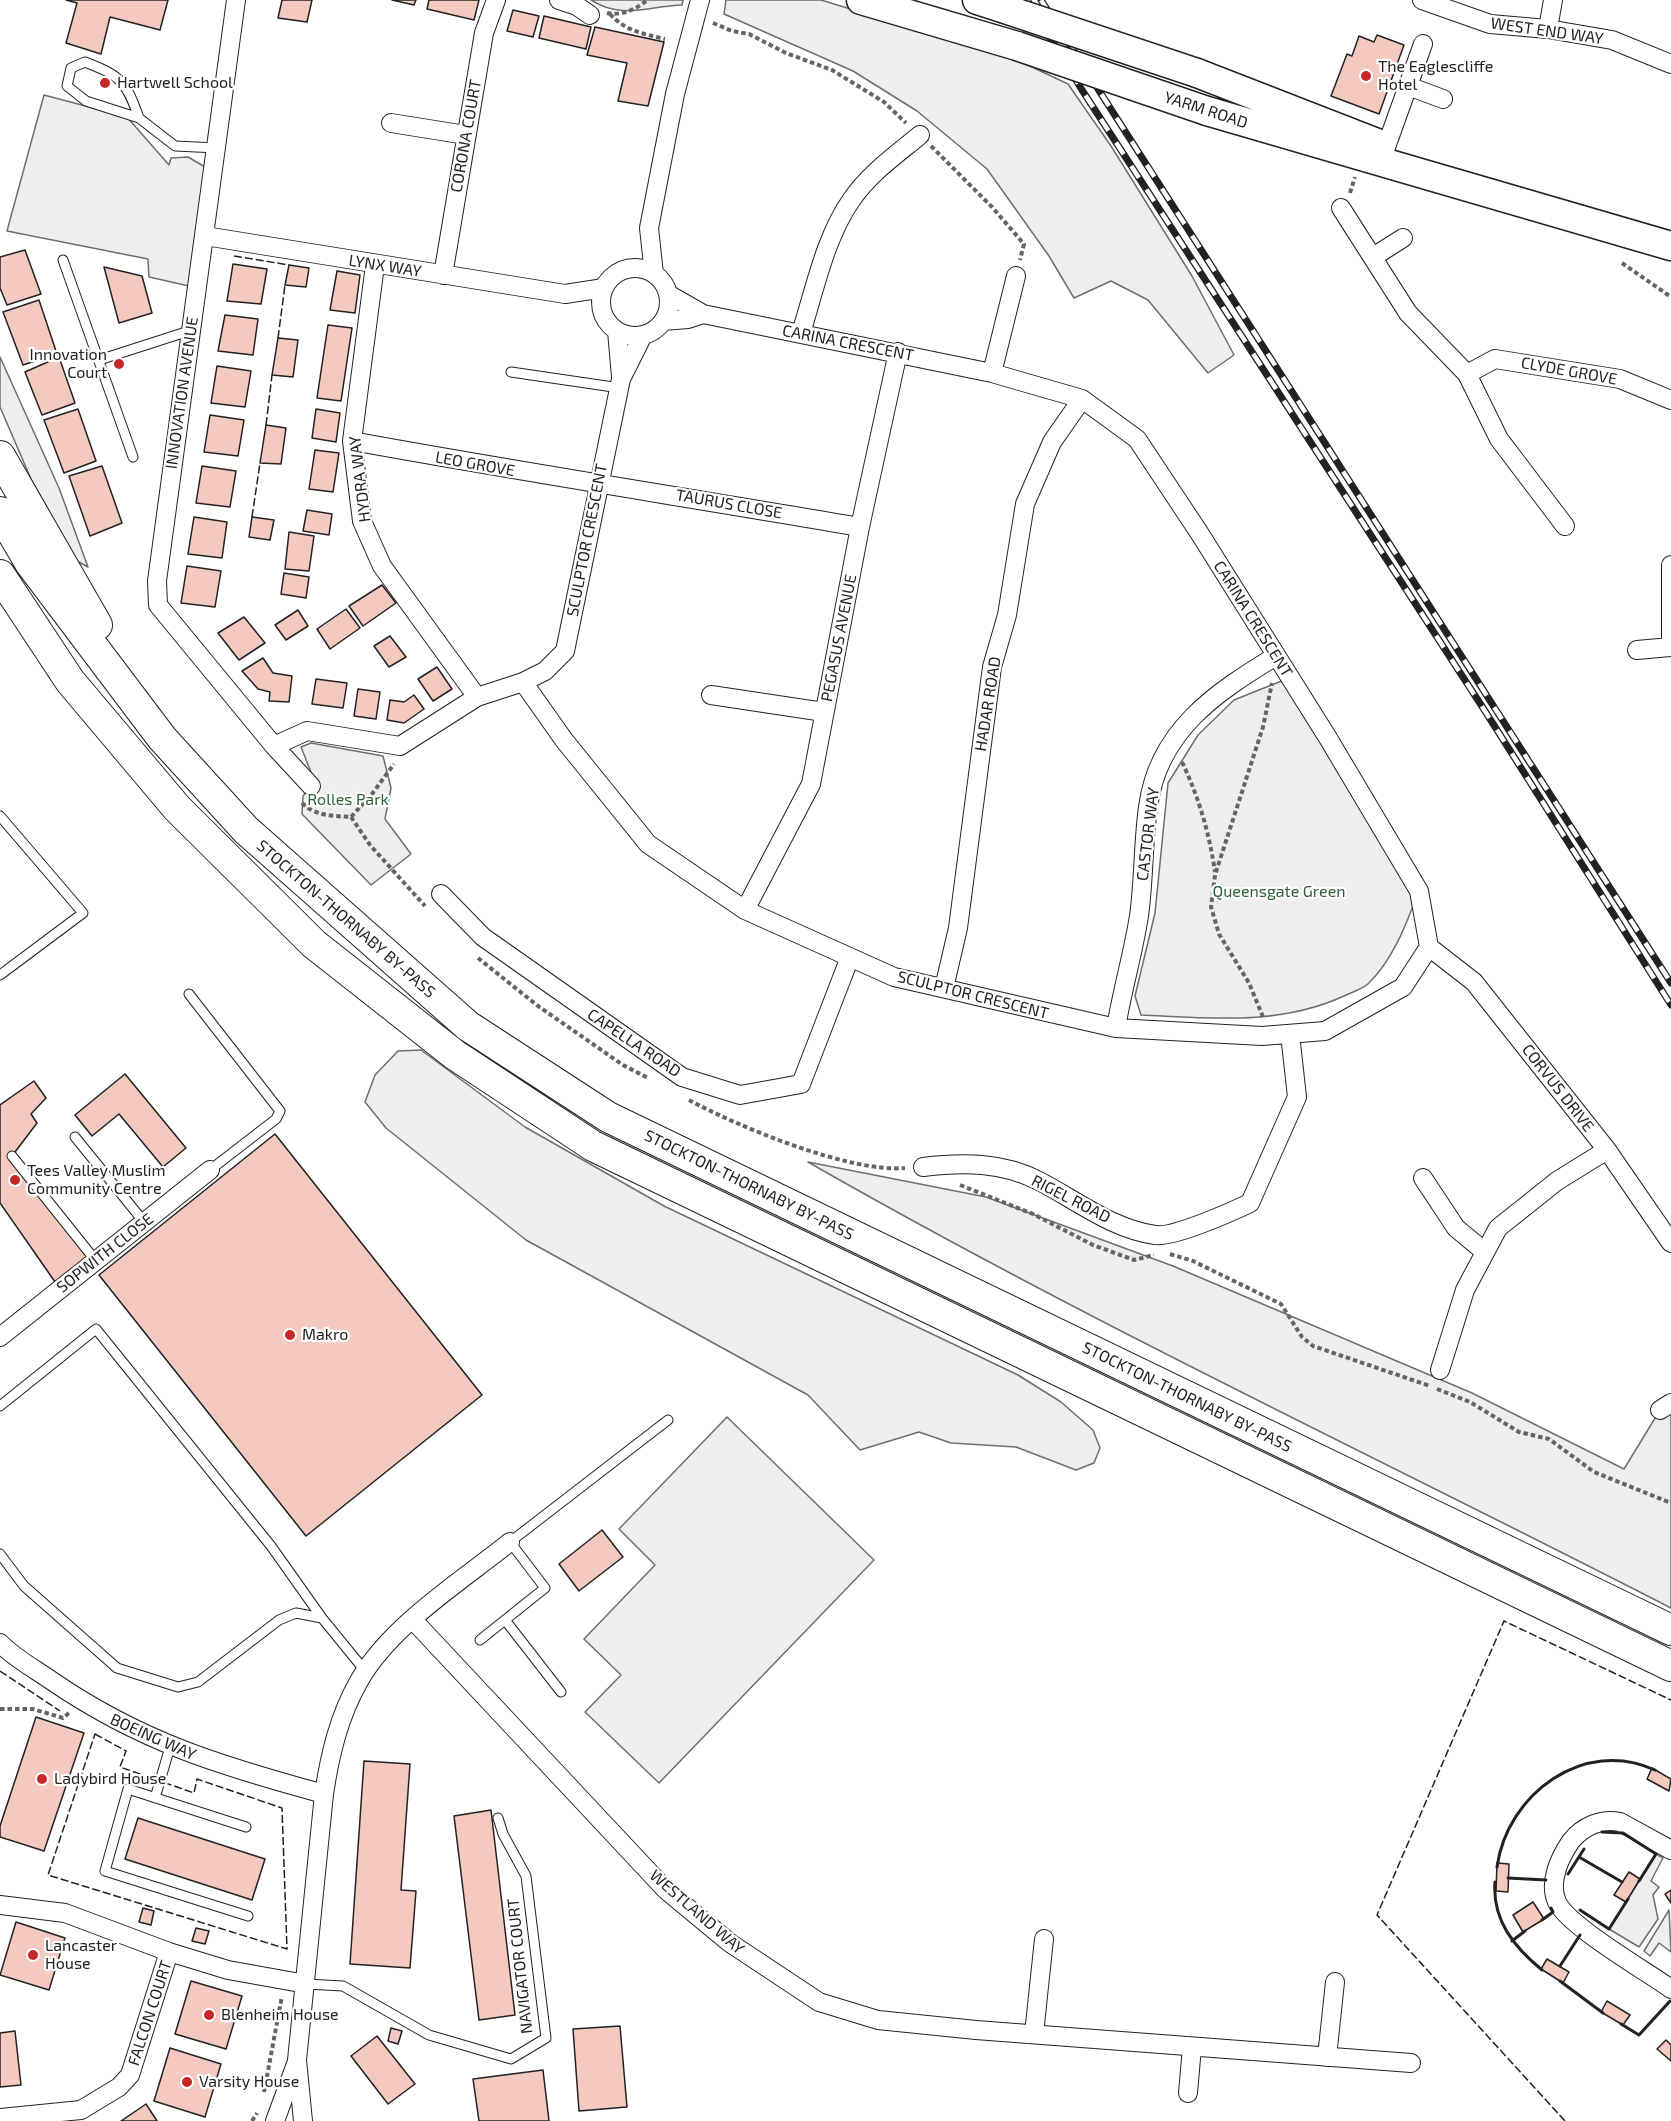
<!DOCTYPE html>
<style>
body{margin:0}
canvas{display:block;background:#fff}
</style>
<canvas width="1671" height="2121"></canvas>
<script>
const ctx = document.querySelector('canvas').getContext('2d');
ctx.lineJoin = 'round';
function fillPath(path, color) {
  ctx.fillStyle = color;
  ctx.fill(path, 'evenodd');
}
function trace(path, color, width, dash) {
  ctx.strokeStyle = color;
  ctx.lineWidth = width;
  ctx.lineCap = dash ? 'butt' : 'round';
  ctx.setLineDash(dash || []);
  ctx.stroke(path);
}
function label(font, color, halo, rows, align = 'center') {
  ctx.font = font + ' "Exo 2",sans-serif';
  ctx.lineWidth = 4.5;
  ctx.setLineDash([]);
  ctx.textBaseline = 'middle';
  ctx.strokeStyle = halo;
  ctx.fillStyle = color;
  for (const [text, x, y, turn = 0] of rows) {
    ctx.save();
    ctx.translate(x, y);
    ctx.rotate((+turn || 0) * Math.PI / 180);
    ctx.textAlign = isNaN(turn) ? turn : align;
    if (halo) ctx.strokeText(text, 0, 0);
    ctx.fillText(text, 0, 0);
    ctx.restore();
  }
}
const green = new Path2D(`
 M 591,0 L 683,0 L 682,5 C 648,6 623,20 591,0 Z
 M 726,0 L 821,0 L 1015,59 L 1068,84 L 1111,146 L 1192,276 L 1234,355 L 1208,373 L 1148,300 L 1111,281 L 1074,298 L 1049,256 L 987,169 L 917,111 L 853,71 L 724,14 Z
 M 44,95 L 127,117 L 169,165 L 171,158 L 188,157 L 205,167 L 189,286 L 149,277 L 148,259 L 7,231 Z
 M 0,357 L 59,488 L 88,567 L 77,561 L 31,479 L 0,407 Z
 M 1289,678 L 1419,891 C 1406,924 1394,958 1369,983 C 1363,989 1352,992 1344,996 C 1279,1026 1210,1018 1141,1015 L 1135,996 L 1155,913 L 1168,783 L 1198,735 L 1234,700 Z
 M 311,743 L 383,756 L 391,788 L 385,819 L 411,854 L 371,885 L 302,814 L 303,796 L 311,786 L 313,777 L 301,747 Z
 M 421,1050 L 525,1127 L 664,1206 L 1018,1375 L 1061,1402 L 1093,1430 L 1100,1448 L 1094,1463 L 1076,1470 L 1016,1447 L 951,1443 L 919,1432 L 860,1450 L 808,1395 L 526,1240 L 386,1128 L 365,1102 L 375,1075 L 398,1051 Z
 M 808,1162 L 986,1197 L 1173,1266 L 1472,1393 L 1624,1469 L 1660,1410 L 1671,1403 L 1671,1608 C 1383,1460 1089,1323 808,1162 Z
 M 727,1417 L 874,1560 L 659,1783 L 585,1712 L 621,1675 L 584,1639 L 655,1565 L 619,1529 Z
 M 1656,1854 L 1663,1858 L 1651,1881 L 1659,1887 L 1653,1895 L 1658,1919 L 1639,1947 L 1609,1929 Z
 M 1669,1910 L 1671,1952 L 1659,1943 L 1650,1956 L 1644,1951 Z`);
const building = new Path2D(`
 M 66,0 L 168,0 L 160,30 L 110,17 L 101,54 L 66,43 L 77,3 Z
 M 282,0 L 312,0 L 307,22 L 278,18 Z
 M 392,0 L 416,0 L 414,5 Z
 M 429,0 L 479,0 L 474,20 L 427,9 Z
 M 513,10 L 539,16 L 533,37 L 507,31 Z
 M 544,16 L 591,27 L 586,49 L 539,38 Z
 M 595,27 L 664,42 L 648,106 L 618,101 L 627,63 L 587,55 Z
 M 1377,35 L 1404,45 L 1379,114 L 1331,96 L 1347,54 L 1352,56 L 1359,36 L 1374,42 Z
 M 25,250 L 41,294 L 7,305 L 0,288 L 0,257 Z
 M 233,264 L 267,269 L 261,304 L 227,301 Z
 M 289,265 L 309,268 L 306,287 L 285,285 Z
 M 104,267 L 142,276 L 152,313 L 119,323 Z
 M 337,271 L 360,275 L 355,313 L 330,310 Z
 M 39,300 L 57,354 L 23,365 L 3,312 Z
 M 225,315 L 258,319 L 253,355 L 218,351 Z
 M 328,325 L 352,328 L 341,401 L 317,398 Z
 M 278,338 L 298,340 L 293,377 L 272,375 Z
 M 59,357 L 75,403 L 42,415 L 25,372 Z
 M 217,366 L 251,371 L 245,407 L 211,403 Z
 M 78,409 L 96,461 L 64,473 L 44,420 Z
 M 316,409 L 340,413 L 336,442 L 312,438 Z
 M 210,415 L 244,420 L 238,456 L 204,452 Z
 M 266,425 L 286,428 L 281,464 L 260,463 Z
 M 315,450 L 339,453 L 333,492 L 309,489 Z
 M 102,466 L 122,523 L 90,536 L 69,476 Z
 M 202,466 L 236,471 L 230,507 L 196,503 Z
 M 307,510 L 332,514 L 329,535 L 303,531 Z
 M 194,517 L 227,522 L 222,558 L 188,554 Z
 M 252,517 L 274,520 L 270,540 L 249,537 Z
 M 289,532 L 314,536 L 309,571 L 285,569 Z
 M 187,566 L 221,571 L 215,607 L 181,603 Z
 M 284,573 L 309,577 L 306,598 L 281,594 Z
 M 382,585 L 396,603 L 363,626 L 349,606 Z
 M 346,609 L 360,628 L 330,649 L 317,629 Z
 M 298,610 L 308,626 L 286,640 L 275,625 Z
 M 244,617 L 265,643 L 239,660 L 218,633 Z
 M 390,636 L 406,657 L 389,667 L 374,646 Z
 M 263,658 L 273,673 L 292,676 L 289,702 L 269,701 L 270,692 L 258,689 L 242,671 Z
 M 437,667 L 452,689 L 433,701 L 418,679 Z
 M 316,679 L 347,683 L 343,708 L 312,704 Z
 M 358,689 L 380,692 L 376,719 L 354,716 Z
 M 414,695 L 424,709 L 404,723 L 387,720 L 390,700 L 404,702 Z
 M 125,1074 L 186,1148 L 163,1167 L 119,1114 L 92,1136 L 75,1115 Z
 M 34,1081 L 46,1098 L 31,1114 L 37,1123 L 12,1156 L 96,1261 L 60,1289 L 0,1203 L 0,1105 Z
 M 275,1134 L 482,1395 L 306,1536 L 99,1275 Z
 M 602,1530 L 623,1557 L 579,1591 L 559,1564 Z
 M 36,1717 L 84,1733 L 44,1851 L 0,1837 L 0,1826 Z
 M 364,1761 L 410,1764 L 401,1890 L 416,1891 L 410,1968 L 350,1964 Z
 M 1652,1768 L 1671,1779 L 1669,1791 L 1647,1779 Z
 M 491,1810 L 515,2015 L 479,2020 L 454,1816 Z
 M 138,1818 L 265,1859 L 252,1900 L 125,1859 Z
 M 1497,1863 L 1509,1864 L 1508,1892 L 1496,1891 Z
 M 1629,1872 L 1640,1879 L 1626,1902 L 1614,1895 Z
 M 1671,1890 L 1671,1903 L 1665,1894 Z
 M 1533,1902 L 1544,1919 L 1523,1932 L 1513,1915 Z
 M 143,1908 L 154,1911 L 151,1925 L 139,1922 Z
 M 16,1922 L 65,1938 L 49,1990 L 0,1975 Z
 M 196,1928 L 209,1931 L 205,1944 L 192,1941 Z
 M 1547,1959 L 1569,1972 L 1563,1983 L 1541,1969 Z
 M 191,1981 L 242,1996 L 226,2049 L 175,2034 Z
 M 1607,2001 L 1630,2015 L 1623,2025 L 1601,2012 Z
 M 620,2026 L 627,2107 L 579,2111 L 573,2029 Z
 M 391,2028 L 402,2031 L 398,2044 L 388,2041 Z
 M 15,2031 L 21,2085 L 0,2087 L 0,2033 Z
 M 377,2036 L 415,2084 L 388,2104 L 351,2056 Z
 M 1666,2040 L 1671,2045 L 1671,2061 L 1657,2049 Z
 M 170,2048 L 221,2064 L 205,2117 L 154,2101 Z
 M 543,2070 L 549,2121 L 479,2121 L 473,2079 Z
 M 146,2104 L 157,2121 L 121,2121 Z`);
const path = new Path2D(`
 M 607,13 C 621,16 637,9 647,0
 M 610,14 C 625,31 644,34 665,39
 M 713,23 L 732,31 L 749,34 L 786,53 L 832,70 L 884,102 L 906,123
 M 931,146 L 992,207 L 1024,244 L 1020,260
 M 1350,193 L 1355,177
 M 1622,263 L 1671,297
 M 1182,762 C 1199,798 1209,832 1215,872
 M 302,803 C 315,816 333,816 351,817 L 372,794 L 394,764
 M 351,817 L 370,845 L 425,906
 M 478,958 L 538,1006 L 623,1065 L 648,1078
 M 1263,1017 L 1249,983 L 1219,934 L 1211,907 L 1215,875 L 1263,727 L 1272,683
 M 689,1100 C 739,1127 850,1173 905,1168
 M 960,1185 L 1033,1214 L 1093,1245 L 1134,1260 L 1154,1255
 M 1170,1254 L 1193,1261 L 1281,1304 L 1302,1337 L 1313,1346 L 1430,1386
 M 1437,1389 L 1470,1402 L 1519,1432 L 1549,1439 L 1594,1472 L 1671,1503
 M 0,1709 L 33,1709 L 63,1718 L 69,1713
 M 264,2092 L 282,1996
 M 252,2121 L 257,2113`);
const service = new Path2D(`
 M 85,62 C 121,76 126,81 139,118 L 86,101 L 67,86 L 71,68 Z
 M 139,118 L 175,146 L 217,148
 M 63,260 L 133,457
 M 99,360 L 189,331
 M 511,372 L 620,388
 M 0,816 L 83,913 L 0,975
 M 189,994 L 280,1111 L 276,1119 L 210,1170
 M 75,1137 L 144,1222
 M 12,1156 L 96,1261
 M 0,1406 L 96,1329 L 271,1546 L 322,1618 L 366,1672
 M 0,1554 L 24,1586 L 117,1668 L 178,1687 L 198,1682 L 279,1620 L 296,1613 L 322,1618
 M 505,1620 L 561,1692
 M 480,1640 L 545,1588 L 510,1542 L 668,1420
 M 155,1798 L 170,1747
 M 246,1827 L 128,1789 L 105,1871 L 248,1916
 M 306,1984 L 343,1986 L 429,2035 L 511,2059 L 546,2038 L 526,1876 L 503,1834 L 498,1818`);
const minor = new Path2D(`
 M 236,0 C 211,194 182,387 157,581 L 158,605 L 274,746 L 307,731 L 400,746 L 477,697 L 523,682 L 545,671 L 565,651 L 621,379 L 643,335
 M 559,0 L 577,6 L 590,15
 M 1422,0 L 1490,24 L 1548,29 L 1612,40 L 1671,64
 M 1548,29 L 1553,0
 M 1408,86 L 1443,99
 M 391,123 L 466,135
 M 1381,161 L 1423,44
 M 1341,208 L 1408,313 L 1467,374 L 1499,439 L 1565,526
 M 205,236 L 565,294 L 604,288
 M 1373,257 L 1403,238
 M 375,265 L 352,441 L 362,521 L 382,566 L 477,697
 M601 302a34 34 0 1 1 68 0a34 34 0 1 1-68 0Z
 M 654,274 L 649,228 L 675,94 L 700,0
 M 443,275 L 484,33 L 496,0
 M 668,294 L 703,314 L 992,373 L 1082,399 L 1137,439 L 1200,534 L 1328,738 L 1419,891 L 1429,947
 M 663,321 L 688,319 L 703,314
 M 617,331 L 621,377
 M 801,333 C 815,289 825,237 852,199 C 870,173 896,155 920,135
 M 992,373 L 1016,276
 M 1467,374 L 1495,359 L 1620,379 L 1671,400
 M 352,441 C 521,472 691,498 860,527
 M 1671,565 L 1671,643
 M 1637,650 L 1671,647
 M 523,682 L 564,740 L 648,844 L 745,910 L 894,977 L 1116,1028 L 1262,1036 L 1325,1031 L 1403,987 L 1429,947
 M 711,695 L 824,712
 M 274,746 L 311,786
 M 441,894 L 483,937 L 682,1077 L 740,1095 L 801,1084 L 850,957
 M 745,910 L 811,784 L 860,527 L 898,352
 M 1429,947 L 1474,982 L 1607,1150 L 1671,1243
 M 944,988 L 958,928 L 992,667 L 1007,615 L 1025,504 L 1052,442 L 1082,399
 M 1116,1028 C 1122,991 1133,954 1139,916 C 1144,880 1143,843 1148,807 C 1158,731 1215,693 1276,656
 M 923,1167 C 962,1162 1003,1162 1039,1181 C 1076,1200 1112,1229 1155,1235 C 1173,1238 1231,1212 1250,1203 L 1297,1097 L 1290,1034
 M 1423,1178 L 1456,1228 L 1485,1252
 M 0,1337 L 210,1170
 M 1440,1370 L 1465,1290 L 1498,1228 L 1557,1181 L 1607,1150
 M 1660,1410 L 1671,1403
 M 413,1620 L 666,1890 L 730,1943 L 819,2002 L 878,2020 L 976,2030 L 1411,2063
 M 0,1643 C 14,1658 35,1669 52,1681 C 141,1742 221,1766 324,1794
 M 1671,1850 L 1620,1822 C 1602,1818 1583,1826 1571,1841 C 1560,1857 1548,1882 1557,1902 C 1568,1926 1646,1971 1671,1989
 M 0,1905 L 65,1913 L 169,1952 L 228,1970 L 306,1984
 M 1034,2034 L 1044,1939
 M 1327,2057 L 1335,1982
 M 1188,2093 L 1192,2047
 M 0,2118 L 81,2110 L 119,2087 L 130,2075 L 169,1952
 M 275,2121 L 296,2064
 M 303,2121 L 297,2060 L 324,1794 C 330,1754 339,1716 359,1681 C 390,1626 460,1582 510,1542`);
const primary = new Path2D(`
 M 861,0 L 1017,46
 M 977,0 L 1002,8
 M 1197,73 L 1377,143
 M 1207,111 L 1671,246`);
const trunk = new Path2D(`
 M 0,456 L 97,625
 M 0,512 L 30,563 L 162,738 L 246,830 L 468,1026 L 608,1117 L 1671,1630
 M 0,575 L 70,681 L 177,808 L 314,944 L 455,1055 L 593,1146 L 1671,1666`);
const rail = new Path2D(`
 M 1027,0 L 1082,90 L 1485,711 L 1671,1005
 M 1041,0 L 1671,983`);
const primaryBridge = new Path2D(`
 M 1002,8 L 1197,73
 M 1017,46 L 1207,111`);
const fence = new Path2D(`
 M 234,256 L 289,265
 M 278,338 L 285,285
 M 266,425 L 272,375
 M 252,517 L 260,463
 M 0,1671 L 60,1711
 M 95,1734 L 126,1751 L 120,1767 L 194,1793 L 197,1779 L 282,1808 L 287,1949 L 48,1875 Z
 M 1565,2121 L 1377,1915 L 1504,1621 L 1671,1700`);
const wall = new Path2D(`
 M 1602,1832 L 1623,1833 L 1656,1854 L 1639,1881
 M 1579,1857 L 1622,1882
 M 1497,1867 C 1507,1794 1584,1737 1655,1770
 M 1568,1874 L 1584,1849
 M 1508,1878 L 1546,1880
 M 1495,1882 C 1492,1920 1514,1947 1542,1970
 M 1580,1910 L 1609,1929 L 1628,1899
 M 1542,1920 L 1553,1912 L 1551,1908
 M 1512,1941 L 1525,1931
 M 1560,1966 L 1580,1935
 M 1560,1981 L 1603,2013
 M 1621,2024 L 1639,2035 L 1670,2001`);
const markers = [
 [1366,76,6,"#c62828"],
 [105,83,6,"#c62828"],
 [119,364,6,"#c62828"],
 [15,1180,6,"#c62828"],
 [290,1335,6,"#c62828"],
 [42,1779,6,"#c62828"],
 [33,1955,6,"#c62828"],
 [209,2015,6,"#c62828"],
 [187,2082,6,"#c62828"]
];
const streetNames = [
 ["WEST END WAY",1547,31,8],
 ["YARM ROAD",1206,110,18],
 ["CORONA COURT",466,136,-80],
 ["LYNX WAY",385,266,9],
 ["CARINA CRESCENT",848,343,11],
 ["CLYDE GROVE",1569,371,10],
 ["INNOVATION AVENUE",182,393,-82],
 ["LEO GROVE",475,464,10],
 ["HYDRA WAY",360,479,-97],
 ["TAURUS CLOSE",729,504,10],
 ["SCULPTOR CRESCENT",587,540,-79],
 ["CARINA CRESCENT",1253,619,58],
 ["PEGASUS AVENUE",839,638,-79],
 ["HADAR ROAD",988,704,-81],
 ["CASTOR WAY",1148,834,-83],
 ["STOCKTON-THORNABY BY-PASS",346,919,41],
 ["SCULPTOR CRESCENT",973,995,14],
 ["CAPELLA ROAD",634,1043,34],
 ["CORVUS DRIVE",1558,1088,52],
 ["STOCKTON-THORNABY BY-PASS",749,1185,26],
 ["RIGEL ROAD",1071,1199,27],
 ["SOPWITH CLOSE",105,1253,-38],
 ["STOCKTON-THORNABY BY-PASS",1187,1397,26],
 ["BOEING WAY",153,1737,24],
 ["WESTLAND WAY",697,1912,41],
 ["NAVIGATOR COURT",520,1966,-96],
 ["FALCON COURT",150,2013,-72]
];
const poiNames = [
 ["The Eaglescliffe",1378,67],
 ["Hotel",1378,85],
 ["Hartwell School",117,83],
 ["Innovation",107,355,"right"],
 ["Court",107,373,"right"],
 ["Tees Valley Muslim",27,1171],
 ["Community Centre",27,1189],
 ["Makro",302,1335],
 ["Ladybird House",54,1779],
 ["Lancaster",45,1946],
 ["House",45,1964],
 ["Blenheim House",221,2015],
 ["Varsity House",199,2082]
];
const parkNames = [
 ["Rolles Park",348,800],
 ["Queensgate Green",1279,892]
];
fillPath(green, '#eee');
trace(green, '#6f6f6f', 1.5);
fillPath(building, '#f3c9c0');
trace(building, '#222', 1.5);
trace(service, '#222', 11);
trace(minor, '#222', 20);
trace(primary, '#222', 31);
trace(trunk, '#222', 32);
trace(path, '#646464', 4, [4.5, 3]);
trace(service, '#fff', 9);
trace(minor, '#fff', 18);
trace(primary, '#fff', 28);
trace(trunk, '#fff', 30);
trace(rail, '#222', 7);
trace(rail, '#fff', 4.5, [14]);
trace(primaryBridge, '#222', 31, []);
trace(primaryBridge, '#fff', 28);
trace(fence, '#222', 1.5, [8, 3]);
trace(wall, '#222', 3);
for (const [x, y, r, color] of markers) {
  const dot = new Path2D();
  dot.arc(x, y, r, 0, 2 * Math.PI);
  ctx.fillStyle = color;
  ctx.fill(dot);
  trace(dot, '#fff', 2);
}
label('16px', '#222', '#fff', streetNames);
label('16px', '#222', '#fff', poiNames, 'left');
label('16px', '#2f5e38', '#fff', parkNames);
</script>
